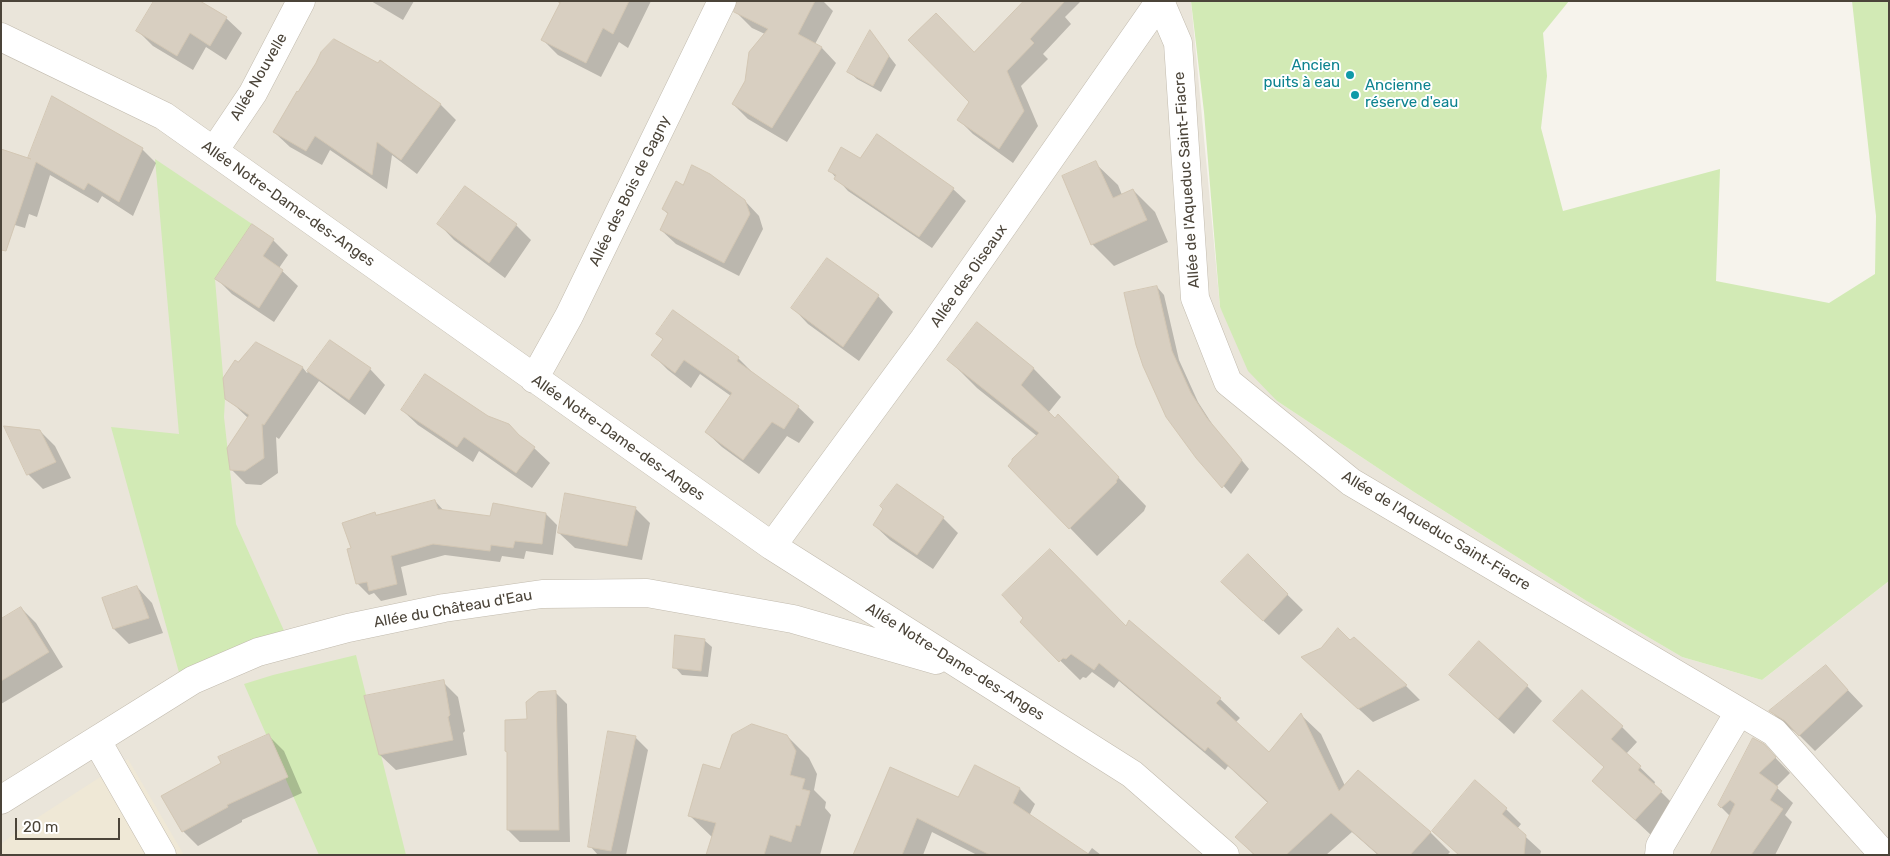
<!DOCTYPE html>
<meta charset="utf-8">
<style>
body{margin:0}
#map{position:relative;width:1890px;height:856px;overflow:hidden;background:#f6f3ec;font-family:Rubik,sans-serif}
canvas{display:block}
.frame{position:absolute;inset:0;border:2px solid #4b4439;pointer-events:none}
.scale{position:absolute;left:15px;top:818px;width:105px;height:22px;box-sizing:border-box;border:2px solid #4b4439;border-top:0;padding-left:6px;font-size:15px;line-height:18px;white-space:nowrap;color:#4b4439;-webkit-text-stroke:4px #fff;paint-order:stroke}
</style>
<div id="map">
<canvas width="1890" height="856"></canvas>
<div class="frame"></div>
<div class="scale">20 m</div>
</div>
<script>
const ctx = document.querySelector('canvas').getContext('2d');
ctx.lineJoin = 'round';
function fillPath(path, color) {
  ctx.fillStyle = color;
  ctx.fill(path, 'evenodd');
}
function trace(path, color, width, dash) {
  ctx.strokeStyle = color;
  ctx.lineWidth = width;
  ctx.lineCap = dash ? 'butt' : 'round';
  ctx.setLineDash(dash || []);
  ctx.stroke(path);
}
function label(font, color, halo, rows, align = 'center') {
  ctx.font = font + ' Rubik,sans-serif';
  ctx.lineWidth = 4;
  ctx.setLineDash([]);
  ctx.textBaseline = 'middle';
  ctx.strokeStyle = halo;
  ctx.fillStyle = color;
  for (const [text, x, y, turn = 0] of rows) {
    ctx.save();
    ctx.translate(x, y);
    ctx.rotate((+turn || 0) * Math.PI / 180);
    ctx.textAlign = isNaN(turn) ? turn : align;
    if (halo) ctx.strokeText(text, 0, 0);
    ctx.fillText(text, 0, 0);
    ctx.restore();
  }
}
const residential = new Path2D(`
 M 1,1 L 1191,1 L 1220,307 L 1277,401 L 1414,492 L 1585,600 L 1682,657 L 1762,680 L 1889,581 L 1889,855 L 1,855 Z`);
const education = new Path2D(`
 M 128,759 L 184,855 L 1,855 L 1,844 L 23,827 Z`);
const green = new Path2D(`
 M 1191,1 L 1569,1 L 1543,33 L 1547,76 L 1541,128 L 1563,211 L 1720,169 L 1716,281 L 1829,303 L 1875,274 L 1876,216 L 1852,1 L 1889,1 L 1889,581 L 1762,680 L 1682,657 L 1585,600 L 1414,492 L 1277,401 L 1248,371 L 1220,307 L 1204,112 Z
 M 155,159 L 252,224 L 215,279 L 225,399 L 224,417 L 236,524 L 290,644 L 183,687 L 111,427 L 179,434 Z
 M 356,655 L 406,855 L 319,855 L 244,684 L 273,675 Z`);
const shadow = new Path2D(`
 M 371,1 L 414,1 L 403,20 Z
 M 563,1 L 651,1 L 628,48 L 619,42 L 601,77 L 558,55 L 543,40 Z
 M 743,1 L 823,1 L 833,11 L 815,44 L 822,48 L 836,63 L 787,142 L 748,119 L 733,104 L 746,82 L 765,34 L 752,28 L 737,13 Z
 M 1023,1 L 1081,1 L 1065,17 L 1071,24 L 1043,54 L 1048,59 L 1021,86 L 1038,126 L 1013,163 L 973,134 L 959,120 L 971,102 L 974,54 L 1024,3 Z
 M 226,18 L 242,33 L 226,60 L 206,47 L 193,70 L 153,46 L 138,31 Z
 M 870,32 L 896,65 L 881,92 L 857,79 L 849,72 Z
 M 380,62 L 441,105 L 456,120 L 417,174 L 392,155 L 387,189 L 330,150 L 322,165 L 290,147 L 274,132 Z
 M 142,149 L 156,163 L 133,216 L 102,196 L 98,203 L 50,175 L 37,217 L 29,214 L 25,228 L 1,221 L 34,161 Z
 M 861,159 L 953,189 L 966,201 L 932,248 L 848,191 L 830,171 Z
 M 1095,163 L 1118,185 L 1122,195 L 1133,190 L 1155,212 L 1168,242 L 1114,266 L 1092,244 Z
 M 683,186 L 745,201 L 759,216 L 763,229 L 739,276 L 676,244 L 661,230 L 669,215 L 663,209 Z
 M 439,224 L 516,225 L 531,240 L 505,278 L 454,240 Z
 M 273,240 L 288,255 L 279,268 L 298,286 L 274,322 L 232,294 L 217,279 Z
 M 828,260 L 878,296 L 893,312 L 859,361 L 808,324 L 793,308 Z
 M 1157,287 L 1164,295 L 1179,360 L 1198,402 L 1214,427 L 1249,469 L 1231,494 L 1197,457 L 1137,344 Z
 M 673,311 L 738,358 L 754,374 L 798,407 L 814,422 L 799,443 L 787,436 L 759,474 L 722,447 L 706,432 L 731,396 L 700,374 L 691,388 L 668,370 L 653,355 L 664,340 L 657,334 Z
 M 977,324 L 1034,369 L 1061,397 L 1048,413 L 1086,444 L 1146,506 L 1144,511 L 1097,556 L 1070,528 L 1037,436 L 977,388 L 949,360 Z
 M 330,342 L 370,369 L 385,385 L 365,415 L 319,381 L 279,439 L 276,437 L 278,473 L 261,485 L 246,484 L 231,469 L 248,418 L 227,398 L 239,364 L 256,343 L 303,368 L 307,373 Z
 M 402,410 L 523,440 L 534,448 L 550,463 L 532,488 L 479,451 L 473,462 L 418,425 Z
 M 40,431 L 55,446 L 71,478 L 43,489 L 28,474 Z
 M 435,501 L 445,512 L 491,517 L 546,514 L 557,525 L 553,555 L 526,551 L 524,559 L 502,556 L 500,562 L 445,555 L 401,567 L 407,595 L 381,601 L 374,593 L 369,595 L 357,583 L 353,549 L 375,514 L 377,516 Z
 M 635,508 L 650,523 L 642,560 L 575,548 L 559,533 Z
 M 943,518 L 958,533 L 933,569 L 890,540 L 874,525 Z
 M 1248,556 L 1303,610 L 1279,635 L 1238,598 Z
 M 137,587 L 152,603 L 163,633 L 129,644 L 114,629 L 103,599 Z
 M 21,608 L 36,623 L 63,667 L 1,704 L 1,621 Z
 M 1021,622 L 1126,627 L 1220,699 L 1240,718 L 1235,723 L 1269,754 L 1301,715 L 1321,734 L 1345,786 L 1430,832 L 1450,852 L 1447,855 L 1378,855 L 1352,832 L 1326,855 L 1254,855 L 1237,837 L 1268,803 L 1228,766 L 1225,770 L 1119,681 L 1114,688 L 1092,672 L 1086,678 L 1083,677 L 1080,680 Z
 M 1354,638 L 1406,686 L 1420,700 L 1373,722 L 1317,671 L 1322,649 L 1350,642 Z
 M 704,640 L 712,647 L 708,677 L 682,675 L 675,667 Z
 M 1826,667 L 1863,706 L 1815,751 L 1798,734 L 1786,726 L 1771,711 Z
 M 443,682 L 458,697 L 465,731 L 463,733 L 467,755 L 396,770 L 380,755 Z
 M 1527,686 L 1542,701 L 1514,734 L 1466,690 Z
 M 555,692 L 567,704 L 570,842 L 520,842 L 508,830 L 528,721 Z
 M 1555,721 L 1622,727 L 1637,742 L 1626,754 L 1655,782 L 1654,785 L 1676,807 L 1651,835 L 1593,781 L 1605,768 Z
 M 269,736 L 284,751 L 302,793 L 242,820 L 242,822 L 198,846 L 183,831 Z
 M 787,736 L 809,758 L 817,774 L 814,790 L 826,802 L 825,808 L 831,815 L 820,855 L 712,855 L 713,838 L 689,815 L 721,771 Z
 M 635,737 L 648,750 L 626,855 L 598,855 L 590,846 Z
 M 1763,745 L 1790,773 L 1776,787 L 1793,803 L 1785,815 L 1792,822 L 1775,855 L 1711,855 L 1730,816 L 1719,805 Z
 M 975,767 L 1020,789 L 1035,804 L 1029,816 L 1087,855 L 1092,848 L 1101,855 L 977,855 L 932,832 L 923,855 L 854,855 L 890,768 L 959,798 Z
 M 1506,809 L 1521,824 L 1517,829 L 1541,851 L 1540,855 L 1459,855 Z`);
const building = new Path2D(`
 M 154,1 L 200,1 L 227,17 L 210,46 L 190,33 L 177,56 L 136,31 Z
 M 557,1 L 629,1 L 613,34 L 603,28 L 586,63 L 541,40 L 560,3 Z
 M 737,1 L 815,1 L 798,34 L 822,47 L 772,128 L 732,104 L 745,81 L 749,52 L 768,29 L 734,12 Z
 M 1024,1 L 1065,1 L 1030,39 L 1034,43 L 1007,71 L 1024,111 L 999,149 L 957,120 L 969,102 L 908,40 L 936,13 L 974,52 Z
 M 870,30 L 889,56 L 873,86 L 847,72 Z
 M 334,39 L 378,63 L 380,60 L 441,104 L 401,160 L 377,142 L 372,175 L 315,136 L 306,151 L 273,132 L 297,91 L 298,92 L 316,63 L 321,52 Z
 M 52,96 L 143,148 L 119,202 L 88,183 L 84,190 L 36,162 L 6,251 L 1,250 L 1,149 L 31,159 L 28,158 Z
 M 877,134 L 954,188 L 919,237 L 834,179 L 836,175 L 828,171 L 841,147 L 860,158 Z
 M 1096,161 L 1113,198 L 1133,189 L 1147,220 L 1091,245 L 1062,176 Z
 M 692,165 L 710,174 L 745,200 L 750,214 L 724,263 L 660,230 L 668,213 L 662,209 L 676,181 L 683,185 Z
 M 465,186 L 517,224 L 489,263 L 437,224 Z
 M 252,224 L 274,239 L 263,256 L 283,270 L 259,308 L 215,279 Z
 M 827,258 L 879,295 L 843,347 L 791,308 Z
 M 1157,286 L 1172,351 L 1191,393 L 1207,418 L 1242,460 L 1222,488 L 1196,458 L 1166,417 L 1143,366 L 1136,345 L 1124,293 Z
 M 673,310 L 739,357 L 737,361 L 799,406 L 784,429 L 772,422 L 743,460 L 705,432 L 732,393 L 684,360 L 675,373 L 651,355 L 663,339 L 656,334 Z
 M 977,322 L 1034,368 L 1021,385 L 1055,418 L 1058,414 L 1119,477 L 1116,481 L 1117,482 L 1069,529 L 1008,466 L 1012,461 L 1012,459 L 1039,433 L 947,360 Z
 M 330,340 L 371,368 L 349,400 L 307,371 Z
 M 256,342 L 303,367 L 264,425 L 262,424 L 264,458 L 245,471 L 230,470 L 227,448 L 249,415 L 225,399 L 223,378 L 235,360 L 238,362 Z
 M 425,374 L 488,416 L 509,424 L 519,435 L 535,447 L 516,473 L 464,437 L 457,447 L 401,410 Z
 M 4,426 L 40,430 L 56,462 L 27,475 Z
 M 897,484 L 944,517 L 917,555 L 873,525 L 883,509 L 880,506 Z
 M 565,493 L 636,507 L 627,546 L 558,533 Z
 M 435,500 L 438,509 L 490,516 L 493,503 L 546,513 L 542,544 L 515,541 L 513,548 L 491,545 L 490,551 L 433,544 L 391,556 L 397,584 L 369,591 L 367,582 L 356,584 L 347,549 L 351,548 L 342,523 L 375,512 L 376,515 Z
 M 1050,549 L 1126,626 L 1129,620 L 1221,698 L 1216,703 L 1269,752 L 1301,713 L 1339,791 L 1358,770 L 1431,832 L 1410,855 L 1379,855 L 1331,813 L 1286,855 L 1255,855 L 1235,837 L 1268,802 L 1208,747 L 1205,751 L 1099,663 L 1094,670 L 1071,654 L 1066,659 L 1063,658 L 1059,662 L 1020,622 L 1023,618 L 1002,595 Z
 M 1248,554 L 1288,594 L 1263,621 L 1221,582 Z
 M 137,586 L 149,618 L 113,629 L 102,598 Z
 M 21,607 L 49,652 L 1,681 L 1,619 Z
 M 1338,628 L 1350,640 L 1354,637 L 1407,685 L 1358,709 L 1301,657 L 1321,648 Z
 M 675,635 L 705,639 L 701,671 L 673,668 Z
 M 1479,641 L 1528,685 L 1498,719 L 1449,675 Z
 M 1826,665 L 1848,690 L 1799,736 L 1785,721 L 1769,711 Z
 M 444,680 L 450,715 L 448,717 L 453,740 L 379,755 L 364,696 Z
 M 1582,690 L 1623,726 L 1611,739 L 1641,766 L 1638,770 L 1662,791 L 1635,820 L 1592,781 L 1604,767 L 1553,721 Z
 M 556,691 L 559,830 L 507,830 L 507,752 L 505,751 L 505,720 L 527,719 L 526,702 L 538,692 Z
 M 752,724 L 787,735 L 796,751 L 790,775 L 805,779 L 802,789 L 810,791 L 800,826 L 796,825 L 791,842 L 770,835 L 764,855 L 706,855 L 716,823 L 688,816 L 703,764 L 720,769 L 732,735 Z
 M 608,731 L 636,736 L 611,851 L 588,847 Z
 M 269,734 L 288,777 L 227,805 L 228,807 L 182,832 L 161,796 L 221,763 L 218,757 Z
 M 1753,738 L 1764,744 L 1776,757 L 1759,773 L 1778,787 L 1770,800 L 1783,809 L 1751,855 L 1710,855 L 1735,804 L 1730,800 L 1721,808 L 1718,805 Z
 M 975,765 L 1020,788 L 1013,803 L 1090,855 L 990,855 L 917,818 L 902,855 L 853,855 L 890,767 L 958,797 Z
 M 1475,780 L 1507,808 L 1502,814 L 1526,835 L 1524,855 L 1459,855 L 1432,831 Z`);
const minor = new Path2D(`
 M 1160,1 L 1178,43 L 1195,298 L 1228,382 L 1351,482 L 1774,732 L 1884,855
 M 1,37 L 164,116 L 772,546 L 1132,774 L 1225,855
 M 214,151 L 253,93 L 301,1
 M 534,379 L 569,316 L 722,1
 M 772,546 L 924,339 L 1160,1
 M 97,741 L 162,855
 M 1,800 L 193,680 L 258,652 L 348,628 L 444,608 L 542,594 L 647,593 L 793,619 L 936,660
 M 1659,855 L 1660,846 L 1739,712`);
const markers = [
 [1350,75,5,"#0f9aa8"],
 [1355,95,5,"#0f9aa8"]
];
const cultureNames = [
 ["Ancien",1340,66],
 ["puits à eau",1340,83],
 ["Ancienne",1365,86,"left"],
 ["réserve d'eau",1365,103,"left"]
];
const streetNames = [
 ["Allée Nouvelle",259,77,-60],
 ["Allée de l'Aqueduc Saint-Fiacre",1187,180,-94],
 ["Allée des Bois de Gagny",630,191,-64],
 ["Allée Notre-Dame-des-Anges",288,204,35],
 ["Allée des Oiseaux",969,276,-55],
 ["Allée Notre-Dame-des-Anges",618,438,35],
 ["Allée de l'Aqueduc Saint-Fiacre",1436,531,31],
 ["Allée du Château d'Eau",453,609,-10],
 ["Allée Notre-Dame-des-Anges",955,662,32]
];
fillPath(residential, '#eae5da');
fillPath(education, '#efe8d6');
fillPath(green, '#d2eab5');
fillPath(shadow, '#0003');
fillPath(building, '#d8cfc1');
trace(building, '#d3c7b4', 1);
trace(minor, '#c2bbae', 29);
trace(minor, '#fff', 28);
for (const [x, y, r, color] of markers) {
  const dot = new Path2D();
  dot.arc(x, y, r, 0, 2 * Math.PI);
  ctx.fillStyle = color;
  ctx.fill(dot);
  trace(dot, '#fff', 2);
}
label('15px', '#0d838f', '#fff', cultureNames, 'right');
label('15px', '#4b4439', '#fff', streetNames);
</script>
